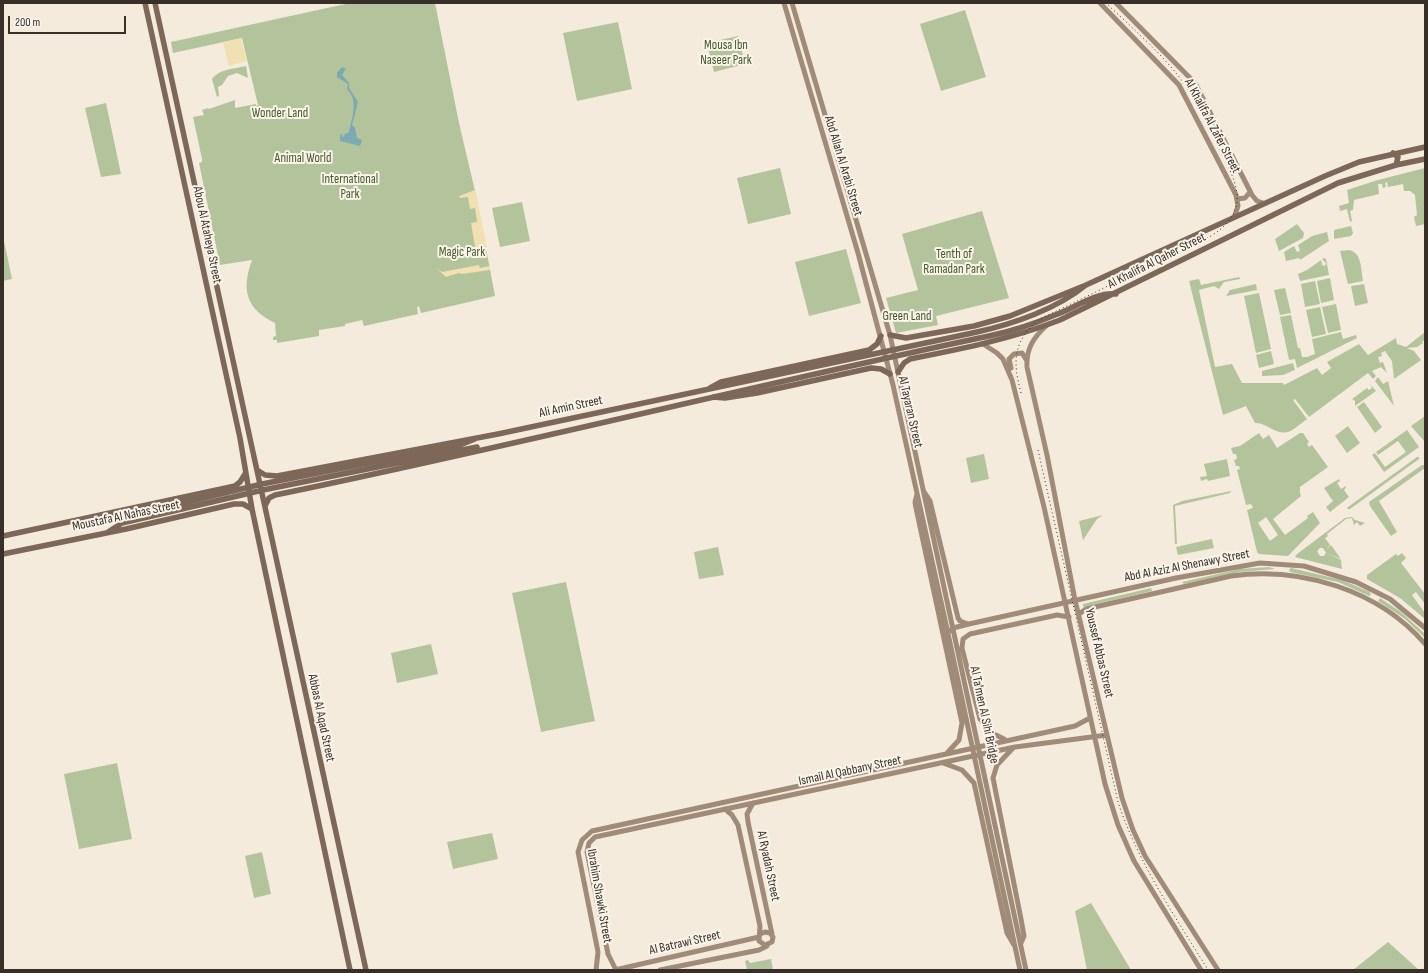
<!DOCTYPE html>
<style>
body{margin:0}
#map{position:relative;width:1428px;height:973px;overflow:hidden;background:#f4ebdd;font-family:"Sofia Sans Condensed",sans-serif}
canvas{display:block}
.frame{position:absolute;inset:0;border:4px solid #392f29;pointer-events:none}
.scale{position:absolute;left:8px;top:16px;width:118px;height:18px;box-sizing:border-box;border:2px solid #392f29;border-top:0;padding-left:5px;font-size:12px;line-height:14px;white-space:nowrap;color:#392f29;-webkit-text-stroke:3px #fbf4ea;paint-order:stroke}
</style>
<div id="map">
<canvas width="1428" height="973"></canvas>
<div class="frame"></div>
<div class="scale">200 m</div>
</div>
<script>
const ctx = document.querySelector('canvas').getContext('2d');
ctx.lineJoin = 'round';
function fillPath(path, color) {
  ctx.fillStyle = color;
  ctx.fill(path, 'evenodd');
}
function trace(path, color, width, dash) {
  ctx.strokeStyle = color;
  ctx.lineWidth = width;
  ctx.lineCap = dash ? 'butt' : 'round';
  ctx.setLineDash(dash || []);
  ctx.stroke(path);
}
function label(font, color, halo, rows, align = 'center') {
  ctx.font = font + ' "Sofia Sans Condensed",sans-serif';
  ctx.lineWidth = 4;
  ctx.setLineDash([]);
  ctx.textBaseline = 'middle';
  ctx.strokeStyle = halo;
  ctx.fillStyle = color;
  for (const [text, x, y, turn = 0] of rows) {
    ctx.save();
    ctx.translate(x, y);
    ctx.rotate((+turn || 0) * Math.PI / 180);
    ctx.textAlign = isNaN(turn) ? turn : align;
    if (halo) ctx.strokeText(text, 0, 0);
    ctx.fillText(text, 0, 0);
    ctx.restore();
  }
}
const green = new Path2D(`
 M 350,3 L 435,3 L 459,123 L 476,195 L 495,296 L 421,313 L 419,306 L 417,307 L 418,314 L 364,326 L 362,320 L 345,324 L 345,326 L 319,330 L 319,336 L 277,343 L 277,340 L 273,340 L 273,337 L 276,336 L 275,323 C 246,309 241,290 252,260 L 220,265 L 199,163 L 202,162 L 202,159 L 193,117 L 204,115 L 202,110 L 208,108 L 209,109 L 235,100 L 235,108 L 256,104 L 256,106 L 258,105 L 242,38 L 173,53 L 171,42 Z
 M 965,10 L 986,77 L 941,91 L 920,24 Z
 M 618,22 L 632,89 L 577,101 L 563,33 Z
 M 738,36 L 745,64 L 714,72 L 707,43 Z
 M 246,66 L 248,78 L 237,73 L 228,76 L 222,85 L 218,87 L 219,96 L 217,97 L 212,79 C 219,69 233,69 246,66 Z
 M 106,103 L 121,174 L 101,177 L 85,108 Z
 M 780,168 L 791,214 L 748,224 L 737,178 Z
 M 1425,168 L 1425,224 L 1416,226 L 1414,217 L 1417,215 L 1415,195 L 1410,191 L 1404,191 L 1403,184 L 1388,187 L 1387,182 L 1385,183 L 1386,187 L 1383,188 L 1382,184 L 1378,184 L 1379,194 L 1354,200 L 1353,210 L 1350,211 L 1352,221 L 1350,222 L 1347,209 L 1340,211 L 1339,206 L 1349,203 L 1347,190 L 1378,180 Z
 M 522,202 L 530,241 L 500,247 L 492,208 Z
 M 982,211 L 1009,298 L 936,316 L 938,325 L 896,333 L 886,298 L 918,290 L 902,234 Z
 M 1297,224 L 1304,233 L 1303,238 L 1279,251 L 1275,239 Z
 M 1351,226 L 1353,233 L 1351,236 L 1334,239 L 1334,230 Z
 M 1327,232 L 1329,241 L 1300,260 L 1299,258 L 1286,261 L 1284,252 L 1294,246 L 1297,252 L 1300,251 L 1298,245 L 1312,236 Z
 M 3,236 L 12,279 L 3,281 Z
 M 846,249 L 861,303 L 809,316 L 795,262 Z
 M 1349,250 C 1362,252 1361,270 1363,281 L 1348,284 L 1340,251 Z
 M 1324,258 L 1326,259 L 1329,275 L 1300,281 L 1298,274 L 1307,270 L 1321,260 L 1322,265 L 1325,266 L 1326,263 L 1322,259 Z
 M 1239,277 L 1240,279 L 1224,282 L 1219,289 L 1214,286 L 1199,290 L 1215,367 L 1232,364 L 1242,383 L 1283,383 L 1284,385 L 1317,368 L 1322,375 L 1331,368 L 1327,362 L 1359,344 L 1368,355 L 1396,338 L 1397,344 L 1406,347 L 1425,332 L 1425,341 L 1422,341 L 1423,343 L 1417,347 L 1407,348 L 1414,351 L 1421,360 L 1394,379 L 1392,361 L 1385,351 L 1381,353 L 1382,356 L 1378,357 L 1380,363 L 1383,362 L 1387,373 L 1381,367 L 1372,371 L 1376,376 L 1373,379 L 1368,373 L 1309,417 L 1295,399 L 1293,400 L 1307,419 C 1292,430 1288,438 1270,428 C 1265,425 1261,423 1255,423 L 1246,406 L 1223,415 L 1189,281 L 1199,279 L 1201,285 Z
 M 1330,278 L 1334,300 L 1321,303 L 1317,281 Z
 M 1315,281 L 1320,304 L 1305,307 L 1301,284 Z
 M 1256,284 L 1257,290 L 1226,296 L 1230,290 Z
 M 1364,284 L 1368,303 L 1355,306 L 1351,286 Z
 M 1285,288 L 1291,313 L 1280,315 L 1274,290 Z
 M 1259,293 L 1271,349 L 1256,353 L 1244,296 Z
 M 1336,304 L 1341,330 L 1328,333 L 1322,307 Z
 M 1320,307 L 1326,334 L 1312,337 L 1306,310 Z
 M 1291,315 L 1298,348 L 1300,348 L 1302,357 L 1307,357 L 1315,354 L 1312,339 L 1341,332 L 1343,339 L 1356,335 L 1357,338 L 1297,368 L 1295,359 L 1289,360 L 1280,317 Z
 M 1271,351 L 1274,364 L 1259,368 L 1256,355 Z
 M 1293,363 L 1295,370 L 1283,375 L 1262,376 L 1262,371 Z
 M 1378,377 L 1383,384 L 1388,381 L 1394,406 L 1375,381 Z
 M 1370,384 L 1376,391 L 1355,406 L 1355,401 L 1352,399 L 1367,388 L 1369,390 L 1372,388 Z
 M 1364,402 L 1382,427 L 1375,433 L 1357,407 Z
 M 1425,416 L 1425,442 L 1411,426 Z
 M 1348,426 L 1360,443 L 1347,453 L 1335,436 Z
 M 1407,430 L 1419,447 L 1384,472 L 1372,455 L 1375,453 L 1385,467 L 1406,452 L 1398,441 L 1378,455 L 1376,452 Z
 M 1259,433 L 1263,439 L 1269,435 L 1277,448 L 1300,433 L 1303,433 L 1309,442 L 1307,444 L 1309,447 L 1312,445 L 1328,467 L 1300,487 L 1300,493 L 1301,496 L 1273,519 L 1285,535 L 1308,518 L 1307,516 L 1313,512 L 1320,523 L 1288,556 L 1259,554 L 1257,552 L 1247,510 L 1253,508 L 1251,504 L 1246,505 L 1237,470 L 1240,469 L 1239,466 L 1236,466 L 1234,460 L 1237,459 L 1236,454 L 1233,454 L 1231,448 L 1240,446 ZM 1266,517 L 1278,535 L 1270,541 L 1258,523 Z
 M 984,454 L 989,479 L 971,483 L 966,458 Z
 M 1417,457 L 1419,457 L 1419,459 L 1350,509 L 1347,509 L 1348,507 Z
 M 1227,459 L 1230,476 L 1208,481 L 1207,479 L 1201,481 L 1200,477 L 1207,476 L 1204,464 Z
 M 1422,465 L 1425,465 L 1425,468 L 1379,501 L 1397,532 L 1391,536 L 1370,506 L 1369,502 Z
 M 1339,479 L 1340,481 L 1337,483 L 1341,489 L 1346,486 L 1346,487 L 1344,490 L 1349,497 L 1330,512 L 1326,507 L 1333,501 L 1324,488 Z
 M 1231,491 L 1230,493 L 1175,506 L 1177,544 L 1175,544 L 1173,505 L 1182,501 Z
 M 1103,515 L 1097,519 L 1083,540 L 1079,521 Z
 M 1352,517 L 1355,520 L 1365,523 L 1360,526 L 1357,522 L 1354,525 L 1352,518 L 1346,519 L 1327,534 L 1328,536 L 1325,538 L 1330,545 L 1326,550 L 1331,545 L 1341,559 L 1326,553 L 1323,548 L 1320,548 L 1317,551 L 1320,556 L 1324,556 L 1326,553 L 1341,560 L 1342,569 L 1295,557 L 1297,554 L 1345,518 Z
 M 1212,539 L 1214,548 L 1178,555 L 1176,547 Z
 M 718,547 L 724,575 L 699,579 L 694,552 Z
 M 1402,553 L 1406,558 L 1401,563 L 1425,594 L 1425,604 L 1416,592 L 1412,595 L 1425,613 L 1425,619 L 1400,598 L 1367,579 L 1367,575 L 1396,554 L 1398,556 Z
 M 1269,567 L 1275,569 L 1240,572 L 1184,584 L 1182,582 L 1240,569 Z
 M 1291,568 L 1342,580 L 1370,592 L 1371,595 L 1369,596 L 1338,582 L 1290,572 L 1289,570 Z
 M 566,582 L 595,721 L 541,732 L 512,593 Z
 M 1151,588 L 1152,591 L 1083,607 L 1083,604 Z
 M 1380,598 L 1401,612 L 1425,634 L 1425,638 L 1405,619 L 1378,601 Z
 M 431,644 L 438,674 L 397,683 L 391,653 Z
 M 117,763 L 132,839 L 79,849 L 64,774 Z
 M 492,833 L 498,859 L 453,869 L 447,842 Z
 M 262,852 L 271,894 L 254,898 L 245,856 Z
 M 1091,903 L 1131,970 L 1087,970 L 1075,911 Z
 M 1388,942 L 1419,970 L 1353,970 Z
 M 771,959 L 773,970 L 747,970 L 745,961 L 748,960 L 750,963 Z`);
const sand = new Path2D(`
 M 241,38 L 247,61 L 229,66 L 223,42 Z
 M 475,190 L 487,248 L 482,249 L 483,254 L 477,258 L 471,223 L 477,222 L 475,208 L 470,209 L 468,197 L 460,198 L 459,196 Z
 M 479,265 L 480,268 L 490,266 L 490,270 L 462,274 L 459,273 L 446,277 L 436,268 L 442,272 Z`);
const water = new Path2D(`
 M 342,67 L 346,69 L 342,75 L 349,83 L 349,88 L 358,102 L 352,125 L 355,128 L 357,138 L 362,140 L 360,146 L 340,141 L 340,135 L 343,134 L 342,136 L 344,137 L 345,133 L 346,134 L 349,132 C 352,117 359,102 347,89 L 348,84 L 337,77 L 337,73 Z`);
const secondary = new Path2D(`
 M 784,3 L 858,253 L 893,385 L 944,615 L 1020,970
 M 792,3 L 890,335 L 1026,970
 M 1100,3 L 1179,85 L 1236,195 L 1238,206 L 1235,215
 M 1116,3 L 1195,83 L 1252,195 L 1257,201 L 1263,203
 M 1237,199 L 1245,198 L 1250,192
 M 1047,325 C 1034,337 1026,348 1027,367 L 1047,455 L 1075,600 L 1122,798 L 1133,830 L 1145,856 L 1218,970
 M 983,344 L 997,353 L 1003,359 L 1012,380 L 1044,507 L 1105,784 L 1118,825 L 1134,861 L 1201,970
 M 1011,368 L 1009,359 L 1014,354 L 1022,353 L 1027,361
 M 924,492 L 930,501 L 958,618 L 960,621 L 968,624
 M 917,494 L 915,502 L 916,508 L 962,723 L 959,740 L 948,752
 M 1079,614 L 1086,609 L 1231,576 C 1300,566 1379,590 1425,644
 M 944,636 L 953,628 L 969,624 L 1176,578 L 1260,563 L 1304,566 L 1356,582 L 1390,599 L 1425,628
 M 1004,739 L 990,732 L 980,719 L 962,648 L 963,639 L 970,634 L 1057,615 L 1069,617
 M 1013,748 L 997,765 L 993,778 L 1021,919 L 1024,936 L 1021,943
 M 943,763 L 962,770 L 974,783 L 1007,933 L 1014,945
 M 753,803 L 747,814 L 748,822 L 772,934
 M 725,809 L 732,815 L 738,825 L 760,926 L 759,941 L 765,945 L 772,942 L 773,937 L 770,933 L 765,932 L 760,934
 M 596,970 L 598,952 L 578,852 L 582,840 L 592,831 L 1075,726 L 1090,718
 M 615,970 L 759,937
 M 616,970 L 608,954 L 587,852 L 589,843 L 595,837 L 1015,747 L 1107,735
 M 660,970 L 759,950 L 767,946`);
const primary = new Path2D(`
 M 145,3 L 240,438 L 252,509 L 350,970
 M 155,3 L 366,970
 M 1393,153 L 1398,157 L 1396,165
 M 890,335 L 906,338 L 974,326 L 1010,316 L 1086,285 L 1325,176 L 1359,162 L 1425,147
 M 898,372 L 904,363 L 910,359 C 961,349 1011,339 1060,320 L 1338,183 L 1396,165 L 1425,159
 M 710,388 L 721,382 L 869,350 L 877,344 L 881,336
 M 713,397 L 725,398 L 757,393 L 871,368 L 881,369 L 890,374
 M 257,470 L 265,475 L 277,476 L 498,434 L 977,332 C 1013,324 1057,309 1086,285
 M 265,506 L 269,498 L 275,495 C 514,446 750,386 989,336 C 1012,331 1034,324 1055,315 C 1075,308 1095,292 1116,294
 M 105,514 L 111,517 L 120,518 L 262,484 L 460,445 L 475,439
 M 108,532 L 122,523 L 263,490 L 477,447
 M 3,536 L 235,486 L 240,482 L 245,474
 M 3,554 L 126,529 L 234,504 L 243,504 L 252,509`);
const rail = new Path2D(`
 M 1021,393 C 1013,362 1012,343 1038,320 L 1211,236 C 1254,209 1235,180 1217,144 C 1207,124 1197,103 1185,85 C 1164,55 1132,28 1106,3
 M 1038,450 L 1118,802 C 1138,863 1175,916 1208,970`);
const parkNames = [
 ["Mousa Ibn",726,46],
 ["Naseer Park",726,61],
 ["Wonder Land",280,114],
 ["Animal World",303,159],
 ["International",350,180],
 ["Park",350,195],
 ["Magic Park",462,253],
 ["Tenth of",954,255],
 ["Ramadan Park",954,270],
 ["Green Land",907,317]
];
const streetNames = [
 ["Al Khalifa Al Zafer Street",1212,126,62],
 ["Abd Allah Al Arabi Street",843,166,73],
 ["Abou Al Ataheya Street",207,235,78],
 ["Al Khalifa Al Qaher Street",1157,261,-27],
 ["Ali Amin Street",571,407,-12],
 ["Al Tayaran Street",910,412,77],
 ["Moustafa Al Nahas Street",126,516,-12],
 ["Abd Al Aziz Al Shenawy Street",1187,566,-11],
 ["Youssef Abbas Street",1099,653,77],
 ["Al Ta'men Al Sihi Bridge",984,715,78],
 ["Abbas Al Aqad Street",321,718,78],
 ["Ismail Al Qabbany Street",850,771,-12],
 ["Al Ryadah Street",768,866,78],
 ["Ibrahim Shawki Street",599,896,80],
 ["Al Batrawi Street",685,943,-13]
];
fillPath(green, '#b3c49c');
fillPath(sand, '#f0e0b2');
fillPath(water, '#7aabb2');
trace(secondary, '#a08b79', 5);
trace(primary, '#7c6759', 5.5);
trace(rail, '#392f29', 1, [1, 3]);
label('13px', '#44592b', '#fbf4ea', parkNames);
label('13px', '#392f29', '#fbf4ea', streetNames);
</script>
